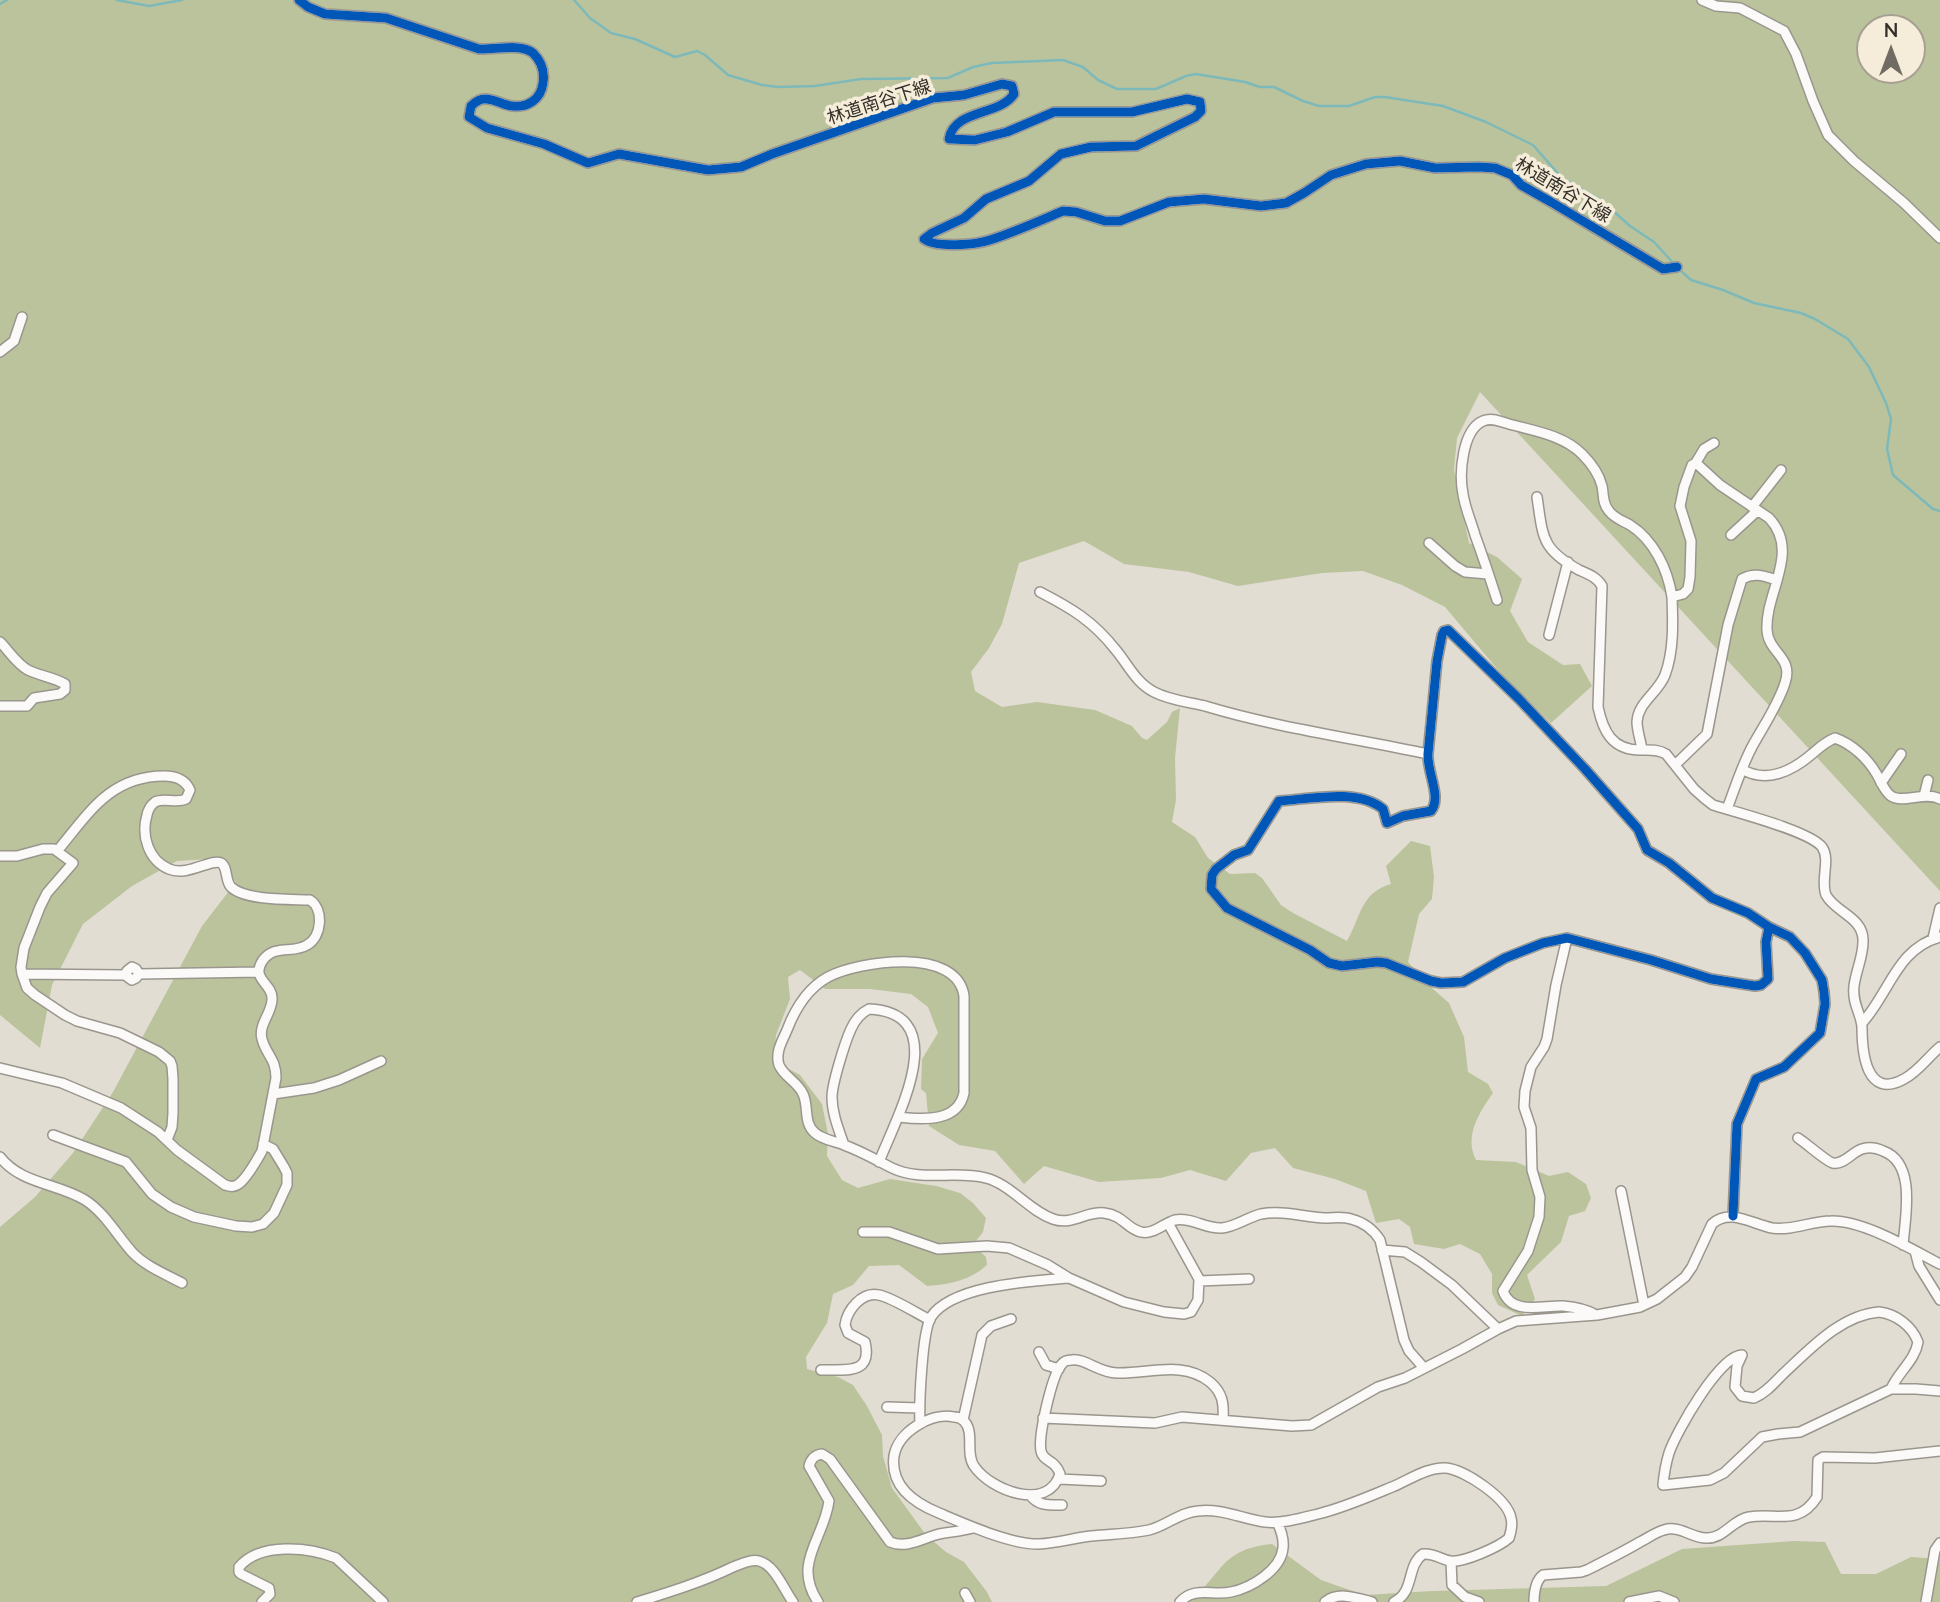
<!DOCTYPE html>
<meta charset="utf-8">
<style>
body{margin:0}
#map{position:relative;width:1940px;height:1602px;overflow:hidden;background:#e2ddd2;font-family:Lato,sans-serif}
canvas{display:block}
.north{position:absolute;left:1856px;top:14px;width:70px;height:70px;box-sizing:border-box;background:#f5ecd9;border:2px solid #a7a092;border-radius:50%;rotate:0deg;font-size:19px;font-weight:700;line-height:28px;text-align:center;color:#332f28}
.north::after{content:'';display:block;margin:auto;width:24px;height:32px;background:#706c64;clip-path:polygon(50% 0,100% 100%,50% 72%,0 100%)}
</style>
<div id="map">
<canvas width="1940" height="1602"></canvas>
<div class="north">N</div>
</div>
<script>
const ctx = document.querySelector('canvas').getContext('2d');
ctx.lineJoin = 'round';
function fillPath(path, color) {
  ctx.fillStyle = color;
  ctx.fill(path, 'evenodd');
}
function trace(path, color, width, dash) {
  ctx.strokeStyle = color;
  ctx.lineWidth = width;
  ctx.lineCap = dash ? 'butt' : 'round';
  ctx.setLineDash(dash || []);
  ctx.stroke(path);
}
function label(font, color, halo, rows, align = 'center') {
  ctx.font = font + ' Lato,"Noto Sans JP",sans-serif';
  ctx.lineWidth = 7;
  ctx.setLineDash([]);
  ctx.textBaseline = 'middle';
  ctx.strokeStyle = halo;
  ctx.fillStyle = color;
  for (const [text, x, y, turn = 0] of rows) {
    ctx.save();
    ctx.translate(x, y);
    ctx.rotate((+turn || 0) * Math.PI / 180);
    ctx.textAlign = isNaN(turn) ? turn : align;
    if (halo) ctx.strokeText(text, 0, 0);
    ctx.fillText(text, 0, 0);
    ctx.restore();
  }
}
const forest = new Path2D(`
 M 0,0 L 1940,0 L 1940,891 L 1480,392 L 1457,438 L 1454,470 L 1469,543 L 1497,557 L 1522,579 L 1510,611 L 1528,642 L 1563,665 L 1580,664 L 1592,686 L 1551,723 L 1504,677 L 1445,607 L 1402,585 L 1363,571 L 1322,573 L 1238,586 L 1189,572 L 1124,564 L 1084,541 L 1019,563 L 1002,624 L 989,648 L 971,672 L 975,691 L 1002,707 L 1037,702 L 1095,710 L 1132,726 L 1142,738 L 1147,740 L 1167,722 L 1172,712 L 1180,708 L 1175,758 L 1176,800 L 1172,822 L 1195,837 L 1208,858 L 1230,874 L 1255,873 L 1262,878 L 1281,905 L 1293,913 L 1347,941 C 1361,917 1360,893 1391,884 L 1386,866 L 1411,841 L 1430,846 L 1434,877 L 1432,899 L 1419,914 L 1408,962 L 1433,989 L 1449,1003 L 1464,1037 L 1468,1072 L 1488,1084 L 1493,1093 C 1479,1113 1464,1136 1476,1160 L 1516,1162 L 1549,1176 L 1568,1172 L 1586,1184 L 1591,1198 L 1585,1211 L 1569,1216 L 1561,1242 L 1527,1275 L 1535,1299 L 1522,1316 L 1498,1305 L 1492,1293 L 1492,1274 L 1480,1254 L 1460,1244 L 1444,1249 L 1414,1244 L 1410,1227 L 1399,1219 L 1376,1223 L 1366,1191 L 1335,1179 L 1293,1168 L 1275,1148 L 1251,1153 L 1226,1181 L 1190,1170 L 1161,1178 L 1099,1182 L 1044,1166 L 1024,1184 L 995,1151 L 959,1145 L 929,1126 L 926,1093 L 921,1089 L 922,1059 L 938,1033 L 928,1007 L 911,994 L 870,989 L 825,989 L 800,970 L 788,977 L 790,999 L 776,1035 L 774,1061 L 800,1075 L 822,1104 L 828,1134 L 827,1156 L 842,1180 L 858,1188 L 890,1179 L 936,1186 L 960,1193 L 973,1203 L 986,1218 L 983,1232 L 976,1241 L 977,1249 L 986,1257 L 987,1265 C 969,1281 950,1284 927,1286 L 899,1265 L 869,1266 L 853,1285 L 833,1294 L 827,1323 L 806,1357 L 807,1369 L 838,1377 L 853,1385 L 867,1406 L 882,1435 L 883,1456 L 892,1488 L 926,1535 L 946,1552 L 964,1562 L 987,1592 L 992,1602 L 0,1602 L 0,1227 L 35,1197 L 73,1153 L 113,1092 L 202,926 L 236,882 L 209,859 L 177,861 L 132,886 L 83,924 L 52,985 L 40,1048 L 0,1015 ZM 1870,28 L 1912,28 L 1912,70 L 1870,70 Z
 M 1794,1541 L 1825,1542 L 1841,1574 L 1876,1574 L 1911,1557 L 1940,1559 L 1940,1602 L 1187,1602 C 1223,1577 1218,1549 1272,1544 L 1321,1580 L 1364,1595 L 1433,1591 L 1606,1586 L 1682,1549 Z`);
const stream = new Path2D(`
 M 117,0 L 149,6 L 182,0
 M 574,0 L 590,18 L 611,33 L 635,39 L 675,57 L 697,51 L 705,55 L 728,75 L 762,85 L 778,87 L 815,86 L 861,79 L 948,78 L 973,67 L 992,63 L 1063,60 L 1083,67 L 1098,80 L 1117,89 L 1156,89 L 1186,76 L 1196,74 L 1245,82 L 1260,87 L 1274,87 L 1303,101 L 1319,106 L 1349,106 L 1375,97 L 1385,97 L 1443,106 L 1486,122 L 1533,145 L 1562,178 L 1601,200 L 1630,226 L 1654,242 L 1675,265
 M 0,4 L 7,0
 M 1680,270 L 1691,280 L 1723,290 L 1754,303 L 1801,313 L 1815,319 L 1848,339 L 1869,367 L 1886,403 L 1891,419 L 1887,449 L 1893,475 L 1933,509 L 1940,511`);
const minor = new Path2D(`
 M 299,0 L 308,7 L 325,14 L 386,18 L 479,49 C 495,50 521,43 533,53 C 541,61 545,71 543,83 C 541,99 528,108 512,106 C 503,105 495,99 485,99 C 479,99 475,102 471,106 L 469,117 L 487,128 L 544,144 L 588,163 L 619,154 L 708,170 L 741,167 L 772,154 L 933,98 L 964,95 L 1002,84 L 1012,86 L 1014,94 C 1000,116 954,109 949,139 L 975,140 L 1007,132 L 1054,112 L 1132,112 L 1187,99 L 1200,102 L 1201,111 L 1195,117 L 1136,146 L 1091,147 L 1061,154 L 1029,181 L 986,199 L 964,218 L 932,233 L 924,239 C 936,248 975,245 990,240 C 1015,232 1039,221 1063,211 L 1076,212 L 1105,221 L 1120,221 L 1169,202 L 1204,199 L 1261,206 L 1286,203 L 1304,193 L 1331,175 L 1366,164 L 1400,161 L 1435,168 L 1478,167 L 1495,168 L 1512,175 L 1521,185 L 1551,202 L 1663,269 L 1677,267
 M 1702,0 L 1716,6 L 1740,8 L 1784,31 L 1796,54 L 1813,101 L 1828,135 L 1854,161 L 1904,203 L 1940,238
 M 0,352 L 14,341 L 22,317
 M 1695,464 L 1704,449 L 1714,443
 M 1537,497 C 1543,537 1541,549 1579,570 C 1588,574 1597,577 1602,586 L 1598,707 C 1603,731 1612,750 1640,750 C 1649,750 1658,749 1666,754 L 1694,789 L 1704,798 L 1713,805 C 1735,812 1810,831 1822,847 C 1831,860 1820,880 1826,895 C 1835,912 1862,917 1863,939 C 1864,955 1856,970 1854,986 C 1852,1004 1861,1013 1862,1027 C 1862,1052 1866,1100 1904,1079 C 1918,1072 1928,1057 1940,1047
 M 1752,507 L 1781,470
 M 1731,535 L 1757,511
 M 1429,543 L 1455,566 L 1465,572 L 1488,574
 M 1040,592 C 1071,608 1093,621 1115,649 C 1128,664 1135,682 1154,692 C 1169,700 1188,702 1205,706 C 1278,728 1353,738 1428,754
 M 1497,600 C 1490,578 1483,557 1475,535 C 1471,521 1465,508 1463,494 C 1459,474 1462,430 1483,421 C 1492,417 1501,422 1509,424 C 1534,431 1563,435 1582,454 C 1590,462 1599,474 1602,486 C 1604,495 1602,503 1609,511 C 1614,518 1623,521 1630,525 C 1654,540 1668,570 1672,597 L 1683,594 L 1688,589 L 1690,577 L 1691,541 L 1680,506 L 1684,487 L 1692,465 L 1696,463 L 1720,485 L 1769,518 C 1801,552 1765,592 1767,630 C 1768,653 1794,657 1785,683 C 1778,705 1764,725 1753,745 C 1742,765 1735,788 1727,809
 M 1549,635 L 1568,562
 M 0,642 C 9,651 17,664 28,670 C 40,676 53,677 65,684 L 65,690 L 60,694 L 34,698 L 27,706 L 0,706
 M 1642,750 C 1641,741 1637,731 1637,722 C 1638,702 1658,693 1665,675 C 1674,651 1673,622 1672,597
 M 1675,765 L 1707,734 L 1728,625 L 1742,579 C 1754,572 1764,576 1777,580
 M 1742,769 C 1766,784 1792,771 1812,754 C 1820,747 1825,742 1835,738 C 1852,744 1867,758 1876,773 C 1881,781 1884,791 1891,796 C 1903,804 1925,791 1940,799
 M 1881,783 L 1901,754
 M 1924,796 L 1928,780
 M 0,856 L 17,856 L 43,849 L 54,849 L 73,863 L 47,893 L 40,907 L 24,948 L 21,967 L 22,974 L 27,988 L 35,995 L 65,1015 L 77,1021 L 120,1033 L 159,1052 L 170,1061 L 172,1066 L 173,1079 L 173,1113 L 172,1127 L 167,1140
 M 1567,938 L 1556,985 L 1547,1039 L 1544,1047 L 1531,1067 L 1525,1091 L 1524,1107 L 1531,1128 L 1532,1170 L 1540,1197 L 1539,1217 L 1528,1251 L 1503,1291 C 1512,1316 1543,1305 1563,1306 C 1575,1307 1586,1309 1596,1315
 M 1933,938 L 1940,908
 M 22,974 L 125,975 L 132,980 L 136,978 L 139,974 L 259,972
 M 125,975 L 127,971 L 132,967 L 136,969 L 139,974
 M 1862,1023 C 1889,994 1897,948 1940,937
 M 0,1068 L 62,1083 L 121,1108 L 158,1132 L 177,1150 L 225,1185 C 230,1186 232,1188 237,1185 C 245,1181 257,1160 262,1151 L 276,1078 C 276,1058 266,1055 262,1039 C 258,1024 273,1012 272,998 C 272,983 250,979 263,960 C 275,944 293,954 307,945 C 322,937 324,909 310,900 C 290,899 246,901 231,887 C 225,881 228,867 221,863 C 211,858 188,877 169,869 C 148,860 141,835 147,815 C 148,810 151,805 155,802 C 164,797 176,804 186,799 L 190,790 C 185,779 175,776 164,776 C 110,776 88,814 58,850
 M 273,1094 L 314,1088 L 339,1080 L 381,1061
 M 899,1117 C 924,1120 958,1122 964,1093 L 964,996 C 957,946 859,961 828,977 C 808,988 795,1009 787,1030 C 782,1041 775,1053 779,1065 C 784,1077 798,1082 803,1094 C 809,1106 803,1123 815,1133 C 823,1140 835,1141 844,1145 C 861,1151 876,1160 892,1168 C 921,1182 956,1170 986,1178 C 1012,1185 1028,1210 1053,1219 C 1072,1226 1086,1211 1104,1213 C 1123,1215 1127,1229 1141,1232 C 1153,1235 1164,1223 1175,1220 C 1192,1217 1205,1229 1222,1228 C 1235,1227 1248,1217 1261,1214 C 1282,1210 1304,1217 1325,1218 C 1334,1218 1342,1216 1351,1219 C 1363,1222 1373,1229 1380,1240 L 1404,1340 L 1409,1351 L 1424,1368
 M 53,1135 L 126,1162 L 152,1194 L 171,1207 L 194,1217 L 236,1226 L 252,1227 L 263,1224 L 274,1213 L 287,1185 L 287,1173 L 284,1167 L 273,1149 L 263,1144
 M 1798,1138 C 1806,1143 1827,1162 1833,1163 C 1844,1165 1852,1152 1862,1149 C 1869,1147 1877,1148 1883,1151 C 1917,1163 1905,1218 1903,1245
 M 844,1145 C 839,1130 832,1114 832,1097 C 832,1084 845,1042 851,1029 C 855,1020 861,1013 869,1009 C 956,1013 895,1120 879,1162
 M 0,1157 C 21,1184 57,1183 85,1200 C 104,1212 117,1235 132,1252 C 145,1266 165,1274 182,1283
 M 1621,1191 L 1644,1305
 M 1733,1216 L 1737,1124 L 1756,1079 L 1784,1067 L 1820,1033 L 1825,1004 L 1824,992 L 1822,980 L 1805,953 L 1790,937 L 1769,927 L 1748,913 L 1712,898 L 1669,863 L 1647,850 L 1638,829 L 1585,769 L 1519,699 L 1448,630 L 1444,631 L 1442,635 L 1437,661 L 1428,754 C 1427,773 1442,797 1431,811 L 1403,816 L 1387,823 L 1383,809 C 1358,788 1310,799 1279,801 L 1248,850 L 1234,855 L 1216,869 L 1212,875 L 1211,889 L 1227,908 L 1310,950 L 1329,963 L 1342,966 L 1377,962 L 1386,963 L 1431,981 L 1441,983 L 1463,982 L 1505,958 L 1543,943 L 1567,938 L 1651,960 L 1711,979 L 1755,986 L 1761,985 L 1768,979 L 1766,942 L 1769,927
 M 863,1232 L 889,1232 L 938,1249 L 987,1246 L 1009,1248 L 1048,1265 L 1069,1278 L 1124,1302 L 1164,1312 L 1184,1314 L 1191,1312 L 1198,1300 L 1199,1279 L 1168,1223
 M 1382,1250 L 1405,1252 L 1421,1262 L 1452,1285 L 1498,1329
 M 1915,1251 L 1919,1266 L 1940,1300
 M 1199,1281 L 1249,1279
 M 1879,1312 C 1896,1314 1912,1326 1918,1342 C 1915,1361 1898,1372 1891,1389 L 1800,1432 L 1778,1434 L 1762,1437 L 1724,1473 L 1710,1480 L 1663,1485 C 1664,1474 1666,1463 1669,1453 C 1676,1432 1720,1355 1742,1355 L 1737,1366 L 1735,1387 L 1742,1396 L 1754,1398 C 1766,1393 1774,1383 1783,1374 C 1810,1349 1841,1315 1879,1312 Z
 M 1039,1352 L 1046,1365 L 1059,1369
 M 821,1370 C 844,1369 873,1376 865,1342 L 848,1333 L 845,1325 C 847,1310 862,1291 879,1295 C 893,1298 916,1313 930,1320
 M 1891,1389 L 1916,1389 L 1940,1391
 M 887,1407 L 920,1408
 M 1043,1418 L 1155,1423 L 1182,1417 L 1292,1426 L 1311,1425 L 1378,1387 L 1405,1378 L 1462,1349 L 1498,1329 L 1516,1321 L 1597,1315 L 1640,1307 L 1657,1299 L 1685,1277 L 1692,1267 L 1712,1224 C 1730,1208 1752,1224 1772,1228 C 1793,1231 1811,1221 1831,1221 C 1863,1220 1911,1249 1940,1264
 M 963,1420 L 982,1335 L 991,1326 L 1011,1319
 M 1223,1420 C 1224,1404 1223,1393 1210,1382 C 1183,1360 1149,1374 1117,1373 C 1099,1373 1085,1358 1072,1360 C 1069,1360 1064,1361 1062,1364 C 1052,1374 1038,1436 1041,1451 C 1043,1462 1055,1459 1060,1474 C 1048,1512 991,1491 974,1466 C 965,1453 975,1432 964,1421 C 961,1418 958,1417 954,1417 C 931,1412 898,1432 894,1456 C 890,1486 914,1503 939,1513 C 965,1524 1012,1545 1039,1544 C 1057,1543 1074,1538 1091,1536 C 1111,1534 1130,1534 1149,1530 C 1166,1526 1180,1512 1198,1511 C 1221,1508 1243,1519 1265,1522 C 1281,1524 1302,1518 1318,1514 C 1343,1508 1368,1497 1392,1487 C 1409,1480 1427,1467 1446,1468 C 1465,1470 1507,1498 1511,1518 C 1513,1525 1511,1532 1509,1538 C 1499,1547 1463,1563 1450,1561 C 1440,1559 1434,1553 1423,1554 C 1406,1566 1415,1592 1394,1602
 M 920,1424 C 919,1404 922,1332 931,1317 C 952,1285 1033,1281 1068,1278
 M 1059,1479 L 1101,1481
 M 1030,1495 C 1038,1506 1049,1505 1062,1505
 M 1451,1561 L 1452,1585 L 1465,1597 L 1479,1602
 M 965,1593 L 970,1602
 M 262,1602 L 270,1594 L 269,1588 L 241,1574 L 239,1572 L 239,1567 C 260,1542 309,1547 336,1558 L 383,1602
 M 637,1602 C 670,1592 702,1582 733,1567 C 741,1564 751,1559 759,1561 C 775,1565 784,1590 793,1602
 M 818,1602 C 792,1563 824,1539 829,1501 L 809,1466 C 811,1459 814,1455 822,1454 L 830,1459 L 890,1542 C 907,1549 923,1538 939,1534 C 950,1532 962,1531 973,1528
 M 1180,1602 C 1194,1586 1213,1596 1231,1592 C 1251,1588 1281,1570 1283,1548 C 1284,1539 1281,1530 1277,1522
 M 1325,1602 C 1338,1591 1357,1598 1372,1602
 M 1534,1602 C 1534,1592 1535,1581 1543,1575 L 1581,1572 L 1587,1570 C 1605,1561 1623,1552 1640,1542 C 1648,1538 1656,1532 1664,1530 C 1679,1525 1692,1538 1706,1538 C 1724,1539 1732,1520 1749,1517 C 1776,1512 1798,1527 1817,1497 L 1818,1460 L 1823,1457 L 1875,1458 L 1940,1451
 M 1629,1602 L 1659,1596 L 1674,1602
 M 1926,1602 L 1935,1550 L 1940,1543`);
const cycleway = new Path2D(`
 M 299,0 L 308,7 L 325,14 L 386,18 L 479,49 C 495,50 521,43 533,53 C 541,61 545,71 543,83 C 541,99 528,108 512,106 C 503,105 495,99 485,99 C 479,99 475,102 471,106 L 469,117 L 487,128 L 544,144 L 588,163 L 619,154 L 708,170 L 741,167 L 772,154 L 933,98 L 964,95 L 1002,84 L 1012,86 L 1014,94 C 1000,116 954,109 949,139 L 975,140 L 1007,132 L 1054,112 L 1132,112 L 1187,99 L 1200,102 L 1201,111 L 1195,117 L 1136,146 L 1091,147 L 1061,154 L 1029,181 L 986,199 L 964,218 L 932,233 L 924,239 C 936,248 975,245 990,240 C 1015,232 1039,221 1063,211 L 1076,212 L 1105,221 L 1120,221 L 1169,202 L 1204,199 L 1261,206 L 1286,203 L 1304,193 L 1331,175 L 1366,164 L 1400,161 L 1435,168 L 1478,167 L 1495,168 L 1512,175 L 1521,185 L 1551,202 L 1663,269 L 1677,267
 M 1733,1216 L 1737,1124 L 1756,1079 L 1784,1067 L 1820,1033 L 1825,1004 L 1824,992 L 1822,980 L 1805,953 L 1790,937 L 1769,927 L 1748,913 L 1712,898 L 1669,863 L 1647,850 L 1638,829 L 1585,769 L 1519,699 L 1448,630 L 1444,631 L 1442,635 L 1437,661 L 1428,754 C 1427,773 1442,797 1431,811 L 1403,816 L 1387,823 L 1383,809 C 1358,788 1310,799 1279,801 L 1248,850 L 1234,855 L 1216,869 L 1212,875 L 1211,889 L 1227,908 L 1310,950 L 1329,963 L 1342,966 L 1377,962 L 1386,963 L 1431,981 L 1441,983 L 1463,982 L 1505,958 L 1543,943 L 1567,938 L 1651,960 L 1711,979 L 1755,986 L 1761,985 L 1768,979 L 1766,942 L 1769,927`);
const streetNames = [
 ["林道南谷下線",879,102,-18],
 ["林道南谷下線",1563,190,31]
];
fillPath(forest, '#bbc39d');
trace(stream, '#7eb9ba', 2.5);
trace(minor, '#9a968e', 12);
trace(minor, '#fbfaf8', 9);
trace(cycleway, '#0057b8', 9);
label('18px', '#332f28', '#f5ecd9', streetNames);
</script>
